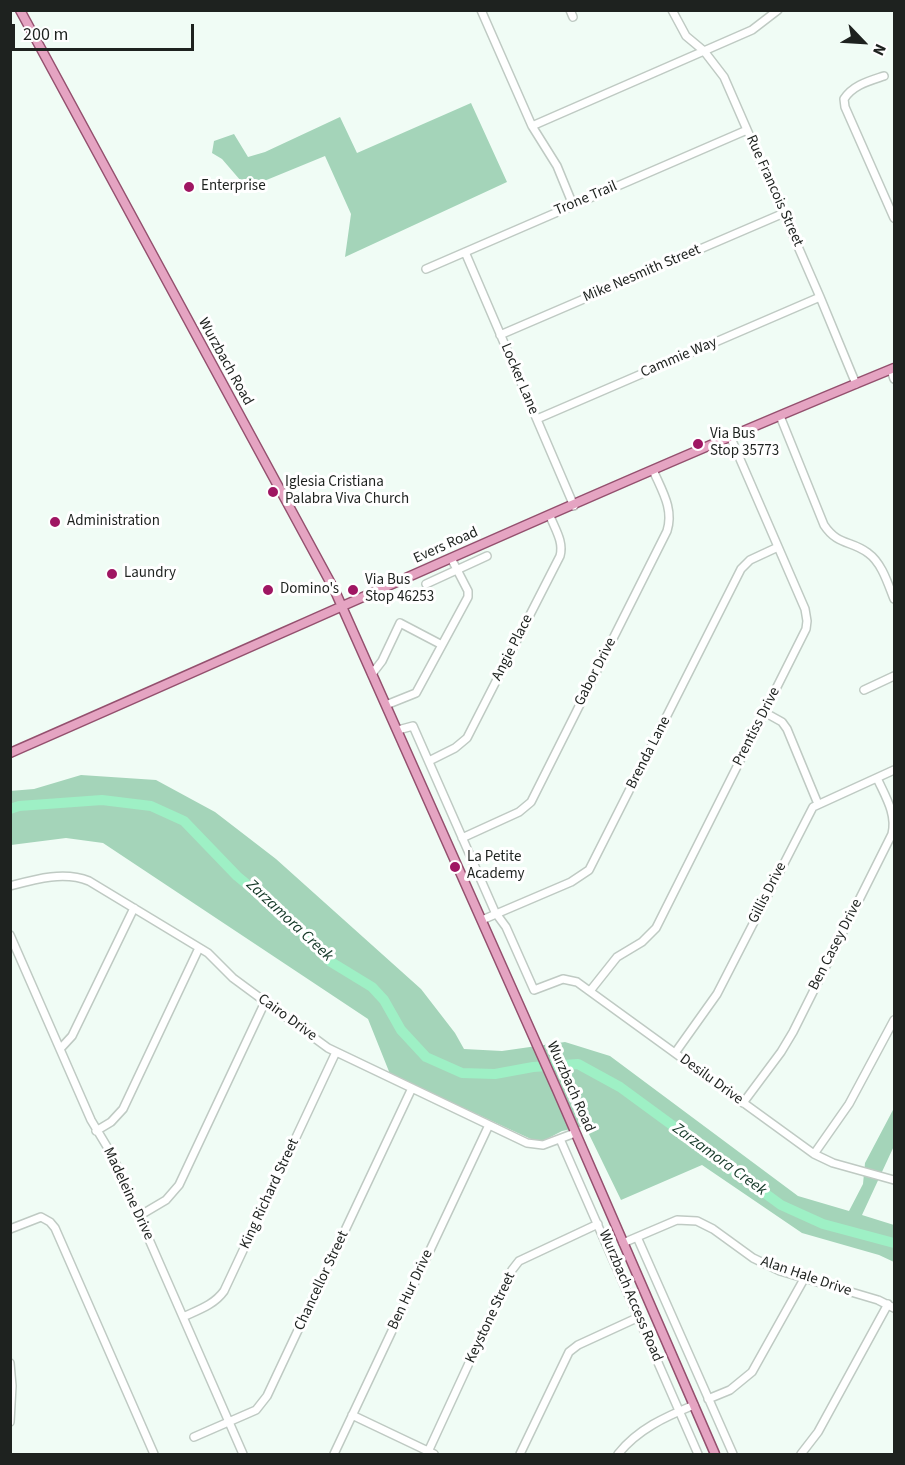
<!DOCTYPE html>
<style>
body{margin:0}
#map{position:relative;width:905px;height:1465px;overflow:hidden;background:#f0fcf5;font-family:"Source Sans 3",sans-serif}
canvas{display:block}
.frame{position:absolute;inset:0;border:12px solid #1e221f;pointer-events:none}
.north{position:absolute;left:833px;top:12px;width:60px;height:60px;-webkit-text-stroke:4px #fff;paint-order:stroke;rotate:115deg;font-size:16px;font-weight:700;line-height:24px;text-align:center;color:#1e221f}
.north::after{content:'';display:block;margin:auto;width:21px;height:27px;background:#1e221f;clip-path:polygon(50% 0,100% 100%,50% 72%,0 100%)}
.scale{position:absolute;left:12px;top:24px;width:182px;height:27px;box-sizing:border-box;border:3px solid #1e221f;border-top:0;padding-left:8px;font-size:18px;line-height:21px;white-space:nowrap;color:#1e221f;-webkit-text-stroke:4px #fff;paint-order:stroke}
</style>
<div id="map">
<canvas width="905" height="1465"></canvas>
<div class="frame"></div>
<div class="north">N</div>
<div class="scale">200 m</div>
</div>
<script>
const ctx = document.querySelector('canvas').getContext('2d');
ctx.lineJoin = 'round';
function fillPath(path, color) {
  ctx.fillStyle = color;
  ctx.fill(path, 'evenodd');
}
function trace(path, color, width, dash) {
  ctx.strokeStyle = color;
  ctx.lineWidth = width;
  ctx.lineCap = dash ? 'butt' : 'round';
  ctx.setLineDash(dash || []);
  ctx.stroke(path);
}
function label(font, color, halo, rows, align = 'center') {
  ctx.font = font + ' "Source Sans 3",sans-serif';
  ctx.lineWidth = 6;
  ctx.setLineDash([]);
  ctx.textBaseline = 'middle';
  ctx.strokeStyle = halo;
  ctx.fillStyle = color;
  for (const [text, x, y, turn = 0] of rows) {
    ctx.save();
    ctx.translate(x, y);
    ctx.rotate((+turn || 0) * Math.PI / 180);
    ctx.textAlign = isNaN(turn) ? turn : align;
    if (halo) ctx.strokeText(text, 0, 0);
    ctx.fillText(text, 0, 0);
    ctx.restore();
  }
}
const green = new Path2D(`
 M 471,103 L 507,182 L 345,257 L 351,214 L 325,156 L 247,188 L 222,159 L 212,153 L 214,141 L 234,134 L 248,157 L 265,152 L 340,117 L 357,153 Z
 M 81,775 L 156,780 L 215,812 L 276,859 L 421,989 L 455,1033 L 464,1049 L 502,1051 L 565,1042 L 610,1056 L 798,1196 L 849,1211 L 863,1184 L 865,1163 L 894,1108 L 894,1146 L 862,1215 L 894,1225 L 894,1262 L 879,1255 L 802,1233 L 702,1165 L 621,1200 L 585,1126 L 562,1131 L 545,1140 L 533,1140 L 390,1074 L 368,1019 L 103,843 L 66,838 L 11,845 L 10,791 L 34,789 Z`);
const river = new Path2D(`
 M 10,809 L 19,806 L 102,800 L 151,806 L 184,821 L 237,876 L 295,924 L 331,962 L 372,987 L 384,1000 L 401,1030 L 426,1057 L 462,1073 L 495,1074 L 533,1067 L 578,1064 L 620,1087 L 781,1205 L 823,1224 L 894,1243`);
const minor = new Path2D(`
 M 481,10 L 532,126 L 557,166 L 573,205
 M 570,10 L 573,17
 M 672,10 L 686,36 L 704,51 L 724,77 L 820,297 L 856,384
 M 884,76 C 869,81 853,85 844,99 L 845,107 L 894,218
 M 532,126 L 752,30 L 778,10
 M 465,252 L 574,506
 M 426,269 L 747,130
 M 500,335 L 784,213
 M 891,370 L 894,379
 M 780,416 L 824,525 C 838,546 851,540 868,553 C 882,563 888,584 894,599
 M 537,419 L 820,297
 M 426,584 L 487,556
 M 372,674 L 382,661 L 400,623 L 442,645
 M 864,690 L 894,676
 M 386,705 L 416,693 L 468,597 L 468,591 L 451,558
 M 764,712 L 782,722 L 787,729 L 818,804
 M 398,730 L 413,726 L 495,912 L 506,927 L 534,990 L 563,979 L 577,982 L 814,1154 L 833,1163 L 894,1180
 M 429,761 L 455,748 L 467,738 L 560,556 C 564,542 555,529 550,516
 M 462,838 L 519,812 L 531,802 L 667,531 C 674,509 662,491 653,470
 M 10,886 C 36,879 64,871 89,881 L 208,953 L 233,978 L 328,1048 L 527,1143 L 543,1145 L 575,1133
 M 482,920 L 571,882 L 589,870 L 741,569 L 750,560 L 778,547
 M 10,935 L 91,1120 L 112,1155 L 243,1454
 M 590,991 L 617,957 L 642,942 L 656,928 L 806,629 L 807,621 L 805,609 L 730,436
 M 60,1049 L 72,1036 L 134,908
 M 675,1053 L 717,994 L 813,807 L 894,770
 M 743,1103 L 781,1052 L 793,1032 L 892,834 C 897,814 885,796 877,778
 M 96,1131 L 111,1122 L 123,1109 L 199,948
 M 560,1139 L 698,1454
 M 814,1154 L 849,1104 L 894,1020
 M 139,1216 L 166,1200 L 179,1185 L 265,1002
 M 10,1229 L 41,1217 L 50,1222 L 55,1228 L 154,1454
 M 637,1237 L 733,1454
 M 623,1243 L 677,1220 L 697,1221 L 713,1229 L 753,1258 L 780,1271 L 878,1300 L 894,1308
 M 183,1317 C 198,1310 214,1305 224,1291 L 336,1052
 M 10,1363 L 12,1386 L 10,1422
 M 708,1399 L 730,1390 L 752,1372 L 804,1279
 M 352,1415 L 434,1454
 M 194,1437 L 256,1410 L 267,1396 L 412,1088
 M 334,1454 L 489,1125
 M 427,1454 L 512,1270 L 519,1261 L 598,1224
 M 520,1454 L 569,1352 L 578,1345 L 639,1317
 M 618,1454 C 638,1429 665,1417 694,1405
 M 801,1454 L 818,1432 L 888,1304`);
const major = new Path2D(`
 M 20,10 L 335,591 L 557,1090 L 715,1454
 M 10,753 C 305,624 597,490 894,368`);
const markers = [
 [189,187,6,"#9f1662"],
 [698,444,6,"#9f1662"],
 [273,492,6,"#9f1662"],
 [55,522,6,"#9f1662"],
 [112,574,6,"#9f1662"],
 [268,590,6,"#9f1662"],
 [353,590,6,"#9f1662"],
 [455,867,6,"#9f1662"]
];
const poiNames = [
 ["Enterprise",201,187],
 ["Via Bus",710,435],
 ["Stop 35773",710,452],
 ["Iglesia Cristiana",285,483],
 ["Palabra Viva Church",285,500],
 ["Administration",67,522],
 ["Laundry",124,574],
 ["Via Bus",365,581],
 ["Stop 46253",365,598],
 ["Domino's",280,590],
 ["La Petite",467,858],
 ["Academy",467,875]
];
const streetNames = [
 ["Rue Francois Street",774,191,66],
 ["Trone Trail",586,199,-23],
 ["Mike Nesmith Street",642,274,-23],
 ["Cammie Way",679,358,-23],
 ["Wurzbach Road",225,362,61],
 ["Locker Lane",519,379,67],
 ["Evers Road",446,546,-24],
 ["Angie Place",513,648,-63],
 ["Gabor Drive",596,672,-63],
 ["Prentiss Drive",757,727,-63],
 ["Brenda Lane",649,753,-63],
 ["Gillis Drive",768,893,-63],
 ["Ben Casey Drive",836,945,-63],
 ["Cairo Drive",287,1018,36],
 ["Desilu Drive",711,1080,36],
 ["Wurzbach Road",570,1087,66],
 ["Madeleine Drive",128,1194,65],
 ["King Richard Street",270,1194,-65],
 ["Alan Hale Drive",806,1277,19],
 ["Chancellor Street",322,1281,-65],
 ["Ben Hur Drive",411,1290,-65],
 ["Wurzbach Access Road",630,1296,67],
 ["Keystone Street",491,1318,-65]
];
const waterNames = [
 ["Zarzamora Creek",289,921,43],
 ["Zarzamora Creek",719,1160,36]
];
fillPath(green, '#a4d4b9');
trace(river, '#9ef0c5', 10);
trace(minor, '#bfcac3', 10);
trace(major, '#94506e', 11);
trace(minor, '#fff', 7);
trace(major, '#e5a4c2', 8);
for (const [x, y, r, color] of markers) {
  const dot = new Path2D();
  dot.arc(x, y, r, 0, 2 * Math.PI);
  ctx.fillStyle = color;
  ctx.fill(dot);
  trace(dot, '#fff', 2);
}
label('15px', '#1e221f', '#fff', poiNames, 'left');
label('15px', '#1e221f', '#fff', streetNames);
label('italic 16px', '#133726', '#fff', waterNames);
</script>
